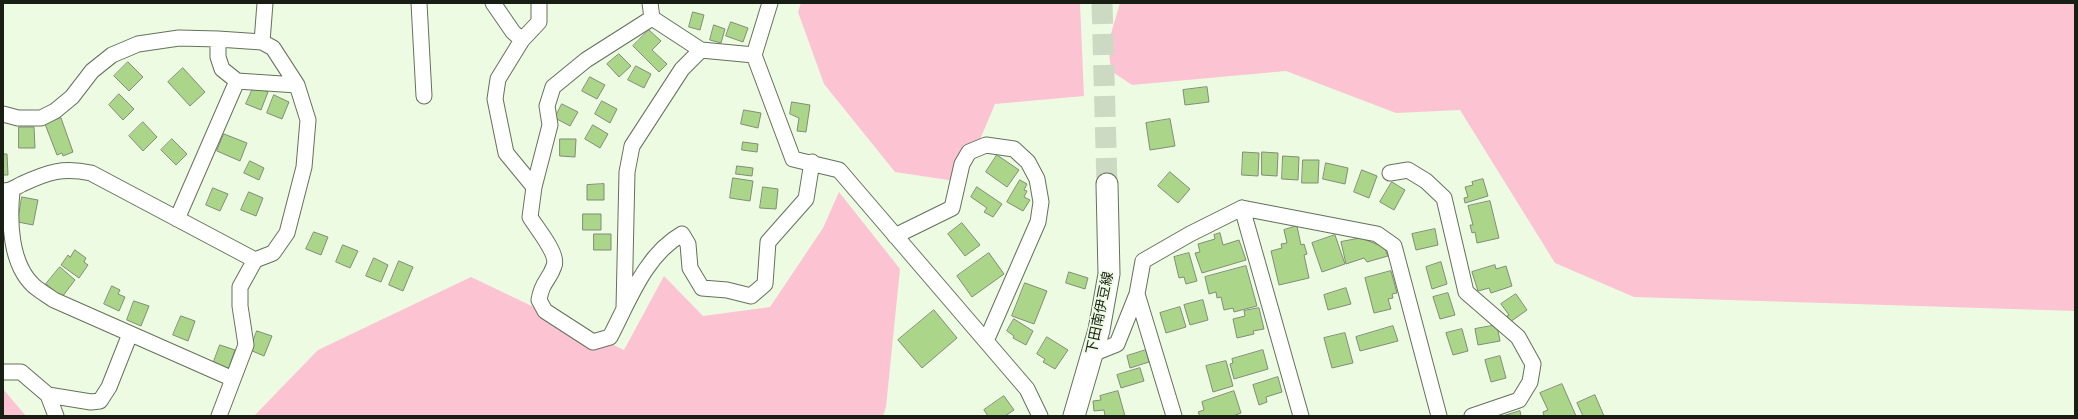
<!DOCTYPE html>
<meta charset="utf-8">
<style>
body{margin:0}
#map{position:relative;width:2078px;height:419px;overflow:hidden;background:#edfbe2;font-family:Mulish,sans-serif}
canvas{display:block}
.frame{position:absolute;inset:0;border:4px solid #191e15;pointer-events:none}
</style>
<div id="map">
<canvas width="2078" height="419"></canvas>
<div class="frame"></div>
</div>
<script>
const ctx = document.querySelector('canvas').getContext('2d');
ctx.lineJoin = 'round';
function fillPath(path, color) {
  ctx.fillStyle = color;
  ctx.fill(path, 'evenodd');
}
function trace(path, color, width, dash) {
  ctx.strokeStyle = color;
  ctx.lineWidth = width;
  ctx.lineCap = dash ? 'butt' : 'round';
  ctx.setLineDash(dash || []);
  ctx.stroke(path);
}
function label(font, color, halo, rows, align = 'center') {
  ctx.font = font + ' Mulish,"Noto Sans JP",sans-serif';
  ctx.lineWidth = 3.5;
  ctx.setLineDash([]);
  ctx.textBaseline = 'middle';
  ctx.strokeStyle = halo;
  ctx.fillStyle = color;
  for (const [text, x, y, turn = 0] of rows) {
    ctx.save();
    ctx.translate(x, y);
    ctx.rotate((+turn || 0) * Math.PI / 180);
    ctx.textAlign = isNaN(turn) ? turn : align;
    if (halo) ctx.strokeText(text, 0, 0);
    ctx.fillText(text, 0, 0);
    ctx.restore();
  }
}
const green = new Path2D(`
 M 801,3 L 1080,3 L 1084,96 L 995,104 L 962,182 L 895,172 L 824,84 L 798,12 Z
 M 1120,3 L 2075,3 L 2075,311 L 1634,297 L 1555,263 L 1460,110 L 1396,113 L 1286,71 L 1132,85 L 1111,71 L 1108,44 Z
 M 839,192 L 900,269 L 886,407 L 883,416 L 254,416 L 318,350 L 471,277 L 624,350 L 664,276 L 703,316 L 770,307 L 823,228 Z
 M 3,389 L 26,416 L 3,416 Z`);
const building = new Path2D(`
 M 693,12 L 704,15 L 700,30 L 689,27 Z
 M 731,22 L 748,28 L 743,42 L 726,36 Z
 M 714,25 L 725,29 L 721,43 L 710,40 Z
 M 649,30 L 661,41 L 652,50 L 667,64 L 659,72 L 633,46 Z
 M 619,54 L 631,66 L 619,77 L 607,64 Z
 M 128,62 L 143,77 L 129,91 L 114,76 Z
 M 636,66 L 651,74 L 644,88 L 628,80 Z
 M 183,68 L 205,92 L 190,106 L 168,82 Z
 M 590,77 L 605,85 L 597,99 L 582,91 Z
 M 254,86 L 268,92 L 261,110 L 246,104 Z
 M 1207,87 L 1209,102 L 1185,105 L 1183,90 Z
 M 119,94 L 134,109 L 123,120 L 109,105 Z
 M 274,95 L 289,102 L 282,119 L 267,113 Z
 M 602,101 L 617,109 L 610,123 L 595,114 Z
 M 792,102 L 810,105 L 806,132 L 797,131 L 799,118 L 790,114 Z
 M 562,104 L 578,112 L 570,126 L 555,118 Z
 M 744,110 L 761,113 L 758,128 L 741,124 Z
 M 61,118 L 73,152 L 63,156 L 62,153 L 57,155 L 45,124 Z
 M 1170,119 L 1175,146 L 1150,150 L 1146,123 Z
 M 143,122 L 157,137 L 143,151 L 129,136 Z
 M 593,125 L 608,134 L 600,148 L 585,139 Z
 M 19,127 L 34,127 L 35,148 L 19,148 Z
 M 224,134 L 247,143 L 240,161 L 217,151 Z
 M 172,139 L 187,154 L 176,165 L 161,150 Z
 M 560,139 L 576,139 L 575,157 L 560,156 Z
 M 743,142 L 758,144 L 757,152 L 742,150 Z
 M 1243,152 L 1259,153 L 1258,176 L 1242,175 Z
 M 1262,152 L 1278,153 L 1277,176 L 1262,175 Z
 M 3,154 L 7,154 L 8,175 L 3,175 Z
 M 997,155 L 1019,170 L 1007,187 L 986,172 Z
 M 1283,156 L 1299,157 L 1298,180 L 1282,179 Z
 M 1303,160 L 1319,160 L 1318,183 L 1302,183 Z
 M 250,161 L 264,168 L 259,180 L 244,173 Z
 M 1326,163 L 1348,168 L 1345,184 L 1323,179 Z
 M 737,166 L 753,168 L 752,176 L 736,174 Z
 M 1362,170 L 1377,176 L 1369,198 L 1354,192 Z
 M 1170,172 L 1190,189 L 1178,203 L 1158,186 Z
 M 733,178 L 753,181 L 750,201 L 730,198 Z
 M 1483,179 L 1488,196 L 1465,203 L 1464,198 L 1468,197 L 1465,187 L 1473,185 L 1472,182 Z
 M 1020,180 L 1027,184 L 1024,190 L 1027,191 L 1024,197 L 1030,200 L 1023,211 L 1007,202 Z
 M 1392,182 L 1405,190 L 1394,210 L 1380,202 Z
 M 604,184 L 604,200 L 587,200 L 587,185 Z
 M 763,187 L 778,189 L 776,209 L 760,208 Z
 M 977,187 L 1002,204 L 993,217 L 984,212 L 987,208 L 971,197 Z
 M 213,188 L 228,194 L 220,211 L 206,205 Z
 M 249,192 L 263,198 L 256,216 L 241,210 Z
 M 22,197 L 38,200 L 33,225 L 18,222 Z
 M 1490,201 L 1499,238 L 1477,243 L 1475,232 L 1472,233 L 1470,225 L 1473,225 L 1468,206 Z
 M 583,214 L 601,214 L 601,230 L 583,230 Z
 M 962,223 L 980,245 L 965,256 L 948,234 Z
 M 1297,226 L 1301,245 L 1304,244 L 1307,254 L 1304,255 L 1309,278 L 1279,285 L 1271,251 L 1282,248 L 1281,244 L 1287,243 L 1284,230 Z
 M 1435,229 L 1438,245 L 1416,250 L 1412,234 Z
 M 314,232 L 328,237 L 321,255 L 306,249 Z
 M 1220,233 L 1223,245 L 1239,240 L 1246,260 L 1202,273 L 1195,253 L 1200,252 L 1198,244 L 1215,239 L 1214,235 Z
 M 594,234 L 611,234 L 611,250 L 594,250 Z
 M 1335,235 L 1345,264 L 1322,272 L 1312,243 Z
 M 1361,238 L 1384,247 L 1388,256 L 1367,262 L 1364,258 L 1346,264 L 1341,242 Z
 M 343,245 L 358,251 L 350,268 L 336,262 Z
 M 75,250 L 86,258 L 84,262 L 88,265 L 79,278 L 61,265 L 68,255 L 70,257 Z
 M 989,253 L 1004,274 L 972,297 L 957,276 Z
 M 1189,253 L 1197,281 L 1186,284 L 1184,277 L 1179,278 L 1174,257 Z
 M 374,258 L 388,265 L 381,282 L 366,276 Z
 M 399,261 L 413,267 L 403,291 L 389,285 Z
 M 1441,262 L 1447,284 L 1432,289 L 1426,267 Z
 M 1495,265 L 1496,269 L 1506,266 L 1512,286 L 1491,293 L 1489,288 L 1478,291 L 1472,272 Z
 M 1246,266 L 1257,306 L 1234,312 L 1233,308 L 1224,310 L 1221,297 L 1217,298 L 1216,292 L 1209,294 L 1205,277 Z
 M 60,267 L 75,280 L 62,297 L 46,284 Z
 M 1391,271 L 1397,293 L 1392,294 L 1393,298 L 1388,299 L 1391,309 L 1374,313 L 1365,278 Z
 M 1069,272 L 1088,278 L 1085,289 L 1066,283 Z
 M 1025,283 L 1047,291 L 1034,324 L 1012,316 Z
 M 112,286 L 120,290 L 118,294 L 125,297 L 119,311 L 104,304 Z
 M 1346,288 L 1351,304 L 1328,310 L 1324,295 Z
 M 1448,293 L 1455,315 L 1440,319 L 1433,297 Z
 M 1516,294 L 1527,310 L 1510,322 L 1507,316 L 1509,315 L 1501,304 Z
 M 1203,300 L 1208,320 L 1190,325 L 1184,305 Z
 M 134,301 L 149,306 L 141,326 L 127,320 Z
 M 1180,307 L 1186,327 L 1166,333 L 1160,313 Z
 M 1259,308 L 1264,329 L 1253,331 L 1254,334 L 1237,338 L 1233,319 L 1245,316 L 1244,311 Z
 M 934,310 L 957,338 L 922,368 L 898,340 Z
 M 181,316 L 195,321 L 188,341 L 173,335 Z
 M 1014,319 L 1033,331 L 1026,345 L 1013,338 L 1014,336 L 1007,331 Z
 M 1497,325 L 1500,341 L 1478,345 L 1475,329 Z
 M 1393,326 L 1398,341 L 1360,351 L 1356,337 Z
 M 1462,329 L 1468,351 L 1453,355 L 1446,333 Z
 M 257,331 L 272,336 L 264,356 L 250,350 Z
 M 1345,333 L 1353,363 L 1332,368 L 1324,338 Z
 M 1047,337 L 1068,350 L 1055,369 L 1043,362 L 1045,359 L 1037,354 Z
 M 220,345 L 235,350 L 228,370 L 213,364 Z
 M 1146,350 L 1149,362 L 1130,368 L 1127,356 Z
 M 1263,350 L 1268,369 L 1234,379 L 1230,364 L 1233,363 L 1232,359 Z
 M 1500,356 L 1506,378 L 1491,382 L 1485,360 Z
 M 1226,361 L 1233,386 L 1213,392 L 1206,366 Z
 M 1140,368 L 1144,381 L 1121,388 L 1117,375 Z
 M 1278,377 L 1282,392 L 1266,397 L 1267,402 L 1259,405 L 1253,385 Z
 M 1562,384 L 1576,416 L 1544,416 L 1543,412 L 1548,410 L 1540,393 Z
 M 1118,391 L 1125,416 L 1105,416 L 1104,410 L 1094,411 L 1093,401 L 1101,400 L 1100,396 Z
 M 1234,391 L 1241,413 L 1233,416 L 1200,416 L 1198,412 L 1204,410 L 1202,402 Z
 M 1595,395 L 1604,416 L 1583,416 L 1577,403 Z
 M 1004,396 L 1014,410 L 1005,416 L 988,416 L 984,410 Z
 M 1520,411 L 1521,416 L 1503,416 Z`);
const secondaryTunnel = new Path2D(`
 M 1102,3 L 1107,184`);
const street = new Path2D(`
 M 419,3 L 424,96
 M 493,3 L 513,32 L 522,40
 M 650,3 L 652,18 L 701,50 L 754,55
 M 770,3 L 754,55 L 793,159 L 839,170 L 1027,389 L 1040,416
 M 652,18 L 586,60 L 553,87 L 547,106 L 550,125 L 534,187 L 530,217 C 537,229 559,254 554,266 C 549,281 542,281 539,300 L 545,311 L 593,342 L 610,337 C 629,301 645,255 682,234 L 688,244 L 690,268 L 702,288 L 727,290 L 751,296 L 765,284 L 768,242 L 806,199 L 812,162
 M 218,39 L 218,57 L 222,69 L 237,81 L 297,85
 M 262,42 L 265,3
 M 3,114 L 18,118 L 41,118 L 55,111 L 72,97 L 92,71 L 112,55 L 138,44 L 179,38 L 218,39 L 262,42 L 273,48 L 297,85 L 308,120 L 304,167 L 287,233 L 273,253 L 255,260 L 240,287 L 240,306 L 246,345 L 219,416
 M 1390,173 L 1408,170 L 1426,181 L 1444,198 L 1466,292 L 1518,337 L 1533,364 L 1530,382 L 1519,400 L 1472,416
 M 534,187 L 506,153 L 495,99 L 498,79 L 522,40 L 539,22 L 539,3
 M 3,191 C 12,191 14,188 22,184 C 48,172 63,167 91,173 L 255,260
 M 12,191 C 9,221 10,264 34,286 C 40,291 48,296 54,300 L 233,379
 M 1242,208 L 1301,416
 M 177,219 L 237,81
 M 895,236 L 952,208 L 962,164 L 969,152 L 986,145 L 1014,149 L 1028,162 L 1037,179 L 1041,202 L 1038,222 L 986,341
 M 624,308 L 627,172 L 632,146 L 682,69 L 701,50
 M 1092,354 L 1117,344 L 1137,294
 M 3,372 L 21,372 L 48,395 L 56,416
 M 48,395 L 91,402 L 100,401 L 109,387 L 130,334
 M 1174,416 L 1137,294 L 1143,261 L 1190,234 L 1242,208 L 1377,234 L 1394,246 L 1439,416`);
const secondary = new Path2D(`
 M 1074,416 L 1099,330 L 1109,274 L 1107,184`);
const streetNames = [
 ["下田南伊豆線",1100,313,-78]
];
fillPath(green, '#fcc4d3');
fillPath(building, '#abd589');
trace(building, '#808d77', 1);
trace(secondaryTunnel, '#cddac3', 21, [21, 10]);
trace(street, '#65715c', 17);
trace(secondary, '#65715c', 23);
trace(street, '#fff', 15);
trace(secondary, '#fff', 21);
label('14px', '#191e15', '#edfbe2', streetNames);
</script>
